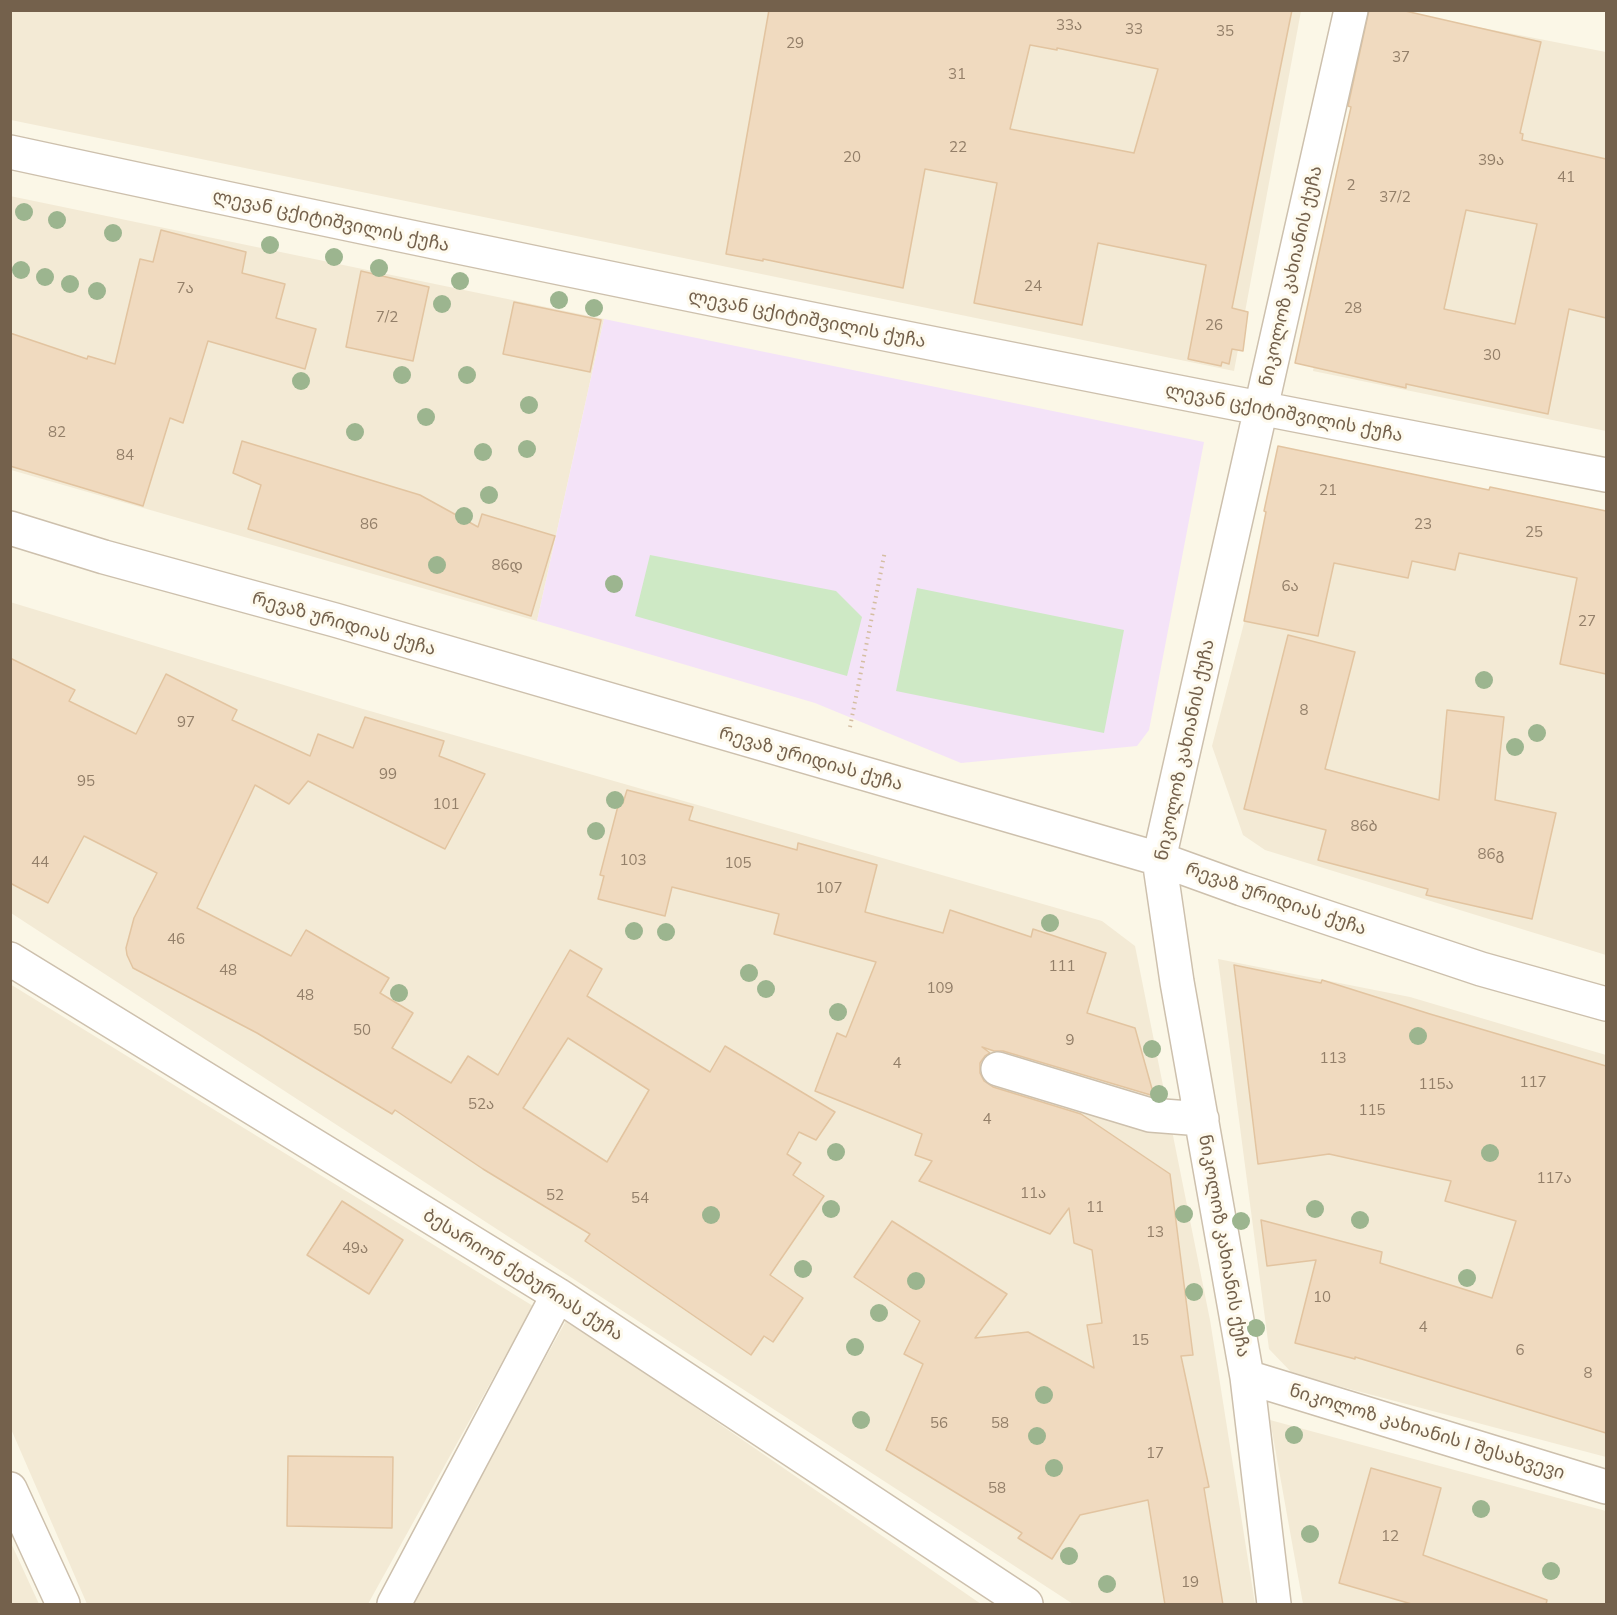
<!DOCTYPE html>
<meta charset="utf-8">
<style>
body{margin:0}
#map{position:relative;width:1617px;height:1615px;overflow:hidden;background:#fbf7e7;font-family:Mulish,sans-serif}
canvas{display:block}
.frame{position:absolute;inset:0;border:12px solid #74614c;pointer-events:none}
</style>
<div id="map">
<canvas width="1617" height="1615"></canvas>
<div class="frame"></div>
</div>
<script>
const ctx = document.querySelector('canvas').getContext('2d');
ctx.lineJoin = 'round';
function fillPath(path, color) {
  ctx.fillStyle = color;
  ctx.fill(path, 'evenodd');
}
function trace(path, color, width, dash) {
  ctx.strokeStyle = color;
  ctx.lineWidth = width;
  ctx.lineCap = dash ? 'butt' : 'round';
  ctx.setLineDash(dash || []);
  ctx.stroke(path);
}
function label(font, color, halo, rows, align = 'center') {
  ctx.font = font + ' Mulish,"Noto Sans Georgian",sans-serif';
  ctx.lineWidth = 6;
  ctx.setLineDash([]);
  ctx.textBaseline = 'middle';
  ctx.strokeStyle = halo;
  ctx.fillStyle = color;
  for (const [text, x, y, turn = 0] of rows) {
    ctx.save();
    ctx.translate(x, y);
    ctx.rotate((+turn || 0) * Math.PI / 180);
    ctx.textAlign = isNaN(turn) ? turn : align;
    if (halo) ctx.strokeText(text, 0, 0);
    ctx.fillText(text, 0, 0);
    ctx.restore();
  }
}
const residential = new Path2D(`
 M 10,11 L 1301,11 L 1234,371 L 11,120 Z
 M 1377,11 L 1396,11 L 1606,52 L 1606,431 L 1313,371 Z
 M 10,196 L 604,319 L 537,621 L 11,470 Z
 M 1288,454 L 1606,511 L 1606,955 L 1265,850 L 1243,835 L 1212,746 Z
 M 10,602 L 363,709 L 1102,921 L 1135,946 L 1210,1320 L 1255,1604 L 1073,1604 L 11,913 Z
 M 1218,959 L 1410,997 L 1606,1055 L 1606,1457 L 1293,1374 L 1269,1349 Z
 M 10,984 L 533,1306 L 368,1604 L 87,1604 L 11,1429 Z
 M 567,1319 L 981,1604 L 409,1604 Z
 M 1270,1420 L 1606,1511 L 1606,1604 L 1303,1604 Z
 M 11,1543 L 39,1604 L 40,1604 L 11,1604 Z`);
const education = new Path2D(`
 M 604,319 L 1204,442 L 1149,730 L 1137,746 L 961,763 L 815,703 L 537,621 Z`);
const green = new Path2D(`
 M 650,555 L 836,591 L 862,617 L 847,676 L 635,616 Z
 M 917,588 L 1124,630 L 1104,733 L 896,691 Z`);
const building = new Path2D(`
 M 769,10 L 1292,10 L 1232,308 L 1248,312 L 1243,351 L 1232,349 L 1229,364 L 1222,362 L 1221,366 L 1188,359 L 1206,265 L 1098,243 L 1082,325 L 974,303 L 997,183 L 925,169 L 903,288 L 763,259 L 763,261 L 726,254 ZM 1030,45 L 1057,50 L 1057,48 L 1158,69 L 1134,153 L 1010,129 Z
 M 1369,10 L 1401,10 L 1541,42 L 1520,133 L 1523,134 L 1522,140 L 1606,159 L 1606,318 L 1569,309 L 1548,414 L 1406,384 L 1406,388 L 1295,363 L 1351,107 L 1348,106 ZM 1466,210 L 1537,224 L 1515,324 L 1444,309 Z
 M 161,230 L 246,252 L 242,273 L 285,284 L 276,318 L 316,329 L 305,369 L 208,341 L 183,423 L 170,418 L 143,506 L 10,466 L 10,333 L 87,359 L 88,356 L 115,364 L 140,259 L 153,262 Z
 M 361,271 L 429,287 L 413,361 L 346,347 Z
 M 514,302 L 601,320 L 590,372 L 503,354 Z
 M 242,441 L 420,495 L 478,527 L 482,514 L 555,536 L 531,616 L 248,529 L 261,485 L 233,473 Z
 M 1278,446 L 1489,490 L 1490,487 L 1606,511 L 1606,674 L 1560,664 L 1577,578 L 1459,553 L 1455,570 L 1412,561 L 1408,578 L 1334,563 L 1318,636 L 1244,621 L 1266,512 L 1264,511 Z
 M 1288,635 L 1355,652 L 1325,769 L 1439,800 L 1447,710 L 1504,717 L 1495,800 L 1556,813 L 1532,919 L 1426,895 L 1428,889 L 1318,860 L 1326,830 L 1244,809 Z
 M 10,658 L 75,690 L 69,701 L 136,734 L 166,674 L 237,710 L 232,720 L 310,756 L 318,734 L 353,748 L 365,717 L 444,741 L 439,756 L 485,774 L 445,849 L 308,781 L 289,804 L 255,785 L 197,908 L 291,956 L 306,930 L 389,978 L 380,993 L 413,1013 L 392,1048 L 451,1083 L 468,1056 L 498,1075 L 570,950 L 602,969 L 587,996 L 710,1072 L 725,1046 L 835,1112 L 816,1140 L 799,1132 L 787,1154 L 801,1163 L 793,1175 L 824,1196 L 770,1275 L 803,1298 L 773,1342 L 764,1336 L 751,1355 L 585,1241 L 590,1234 L 483,1169 L 395,1110 L 392,1114 L 257,1033 L 133,968 L 127,955 L 126,948 L 134,918 L 157,873 L 84,836 L 48,903 L 10,883 ZM 568,1038 L 649,1090 L 607,1162 L 523,1108 Z
 M 627,790 L 693,807 L 689,820 L 797,850 L 798,843 L 877,865 L 865,912 L 943,933 L 950,910 L 1031,937 L 1033,929 L 1106,953 L 1087,1013 L 1135,1028 L 1154,1096 L 1003,1051 L 994,1051 L 982,1047 L 990,1053 L 985,1056 L 980,1063 L 980,1073 L 984,1081 L 993,1087 L 1081,1114 L 1170,1174 L 1193,1355 L 1181,1356 L 1209,1487 L 1204,1488 L 1223,1605 L 1165,1605 L 1148,1500 L 1080,1515 L 1052,1559 L 1018,1538 L 1022,1533 L 886,1450 L 923,1364 L 904,1354 L 920,1321 L 854,1277 L 892,1221 L 1007,1294 L 975,1338 L 1028,1332 L 1094,1368 L 1087,1325 L 1102,1323 L 1092,1250 L 1074,1243 L 1069,1208 L 1050,1234 L 919,1181 L 932,1161 L 915,1155 L 922,1134 L 815,1091 L 837,1033 L 846,1037 L 876,962 L 774,934 L 779,914 L 672,887 L 665,916 L 598,899 L 604,876 L 600,875 L 619,802 L 623,803 Z
 M 1234,965 L 1321,983 L 1322,980 L 1430,1014 L 1606,1066 L 1606,1433 L 1355,1357 L 1355,1359 L 1295,1343 L 1316,1260 L 1267,1266 L 1261,1220 L 1382,1252 L 1380,1263 L 1492,1298 L 1516,1221 L 1445,1201 L 1451,1181 L 1329,1154 L 1258,1164 Z
 M 342,1201 L 403,1240 L 369,1294 L 307,1255 Z
 M 288,1456 L 393,1457 L 392,1528 L 287,1526 Z
 M 1371,1468 L 1441,1488 L 1423,1555 L 1547,1600 L 1546,1605 L 1415,1605 L 1339,1583 Z`);
const path = new Path2D(`
 M 850,727 L 885,551`);
const minor = new Path2D(`
 M 10,152 C 541,267 1073,373 1606,475
 M 10,528 L 104,557 L 335,620 L 1159,859 L 1242,889 L 1481,969 L 1606,1004
 M 10,959 L 558,1295 L 1026,1604
 M 998,1069 L 1150,1115 L 1202,1119
 M 1247,1377 L 1606,1487
 M 10,1489 L 63,1604
 M 394,1604 L 558,1295
 M 1274,1604 L 1247,1377 L 1177,982 L 1159,859 L 1351,10`);
const trees = [
 [24,212],
 [57,220],
 [113,233],
 [270,245],
 [334,257],
 [379,268],
 [21,270],
 [45,277],
 [460,281],
 [70,284],
 [97,291],
 [559,300],
 [442,304],
 [594,308],
 [402,375],
 [467,375],
 [301,381],
 [529,405],
 [426,417],
 [355,432],
 [527,449],
 [483,452],
 [489,495],
 [464,516],
 [437,565],
 [614,584],
 [1484,680],
 [1537,733],
 [1515,747],
 [615,800],
 [596,831],
 [1050,923],
 [634,931],
 [666,932],
 [749,973],
 [766,989],
 [399,993],
 [838,1012],
 [1418,1036],
 [1152,1049],
 [1159,1094],
 [836,1152],
 [1490,1153],
 [831,1209],
 [1315,1209],
 [1184,1214],
 [711,1215],
 [1360,1220],
 [1241,1221],
 [803,1269],
 [1467,1278],
 [916,1281],
 [1194,1292],
 [879,1313],
 [1256,1328],
 [855,1347],
 [1044,1395],
 [861,1420],
 [1294,1435],
 [1037,1436],
 [1054,1468],
 [1481,1509],
 [1310,1534],
 [1069,1556],
 [1551,1571],
 [1107,1584]
];
const numberNames = [
 ["33ა",1069,25],
 ["33",1134,29],
 ["35",1225,31],
 ["29",795,43],
 ["37",1401,57],
 ["31",957,74],
 ["22",958,147],
 ["20",852,157],
 ["39ა",1491,160],
 ["41",1566,177],
 ["2",1351,185],
 ["37/2",1395,197],
 ["24",1033,286],
 ["7ა",185,288],
 ["28",1353,308],
 ["7/2",387,317],
 ["26",1214,325],
 ["30",1492,355],
 ["82",57,432],
 ["84",125,455],
 ["21",1328,490],
 ["86",369,524],
 ["23",1423,524],
 ["25",1534,532],
 ["86დ",507,565],
 ["6ა",1290,586],
 ["27",1587,621],
 ["8",1304,710],
 ["97",186,722],
 ["99",388,774],
 ["95",86,781],
 ["101",446,804],
 ["86ბ",1364,826],
 ["86გ",1491,854],
 ["103",633,860],
 ["44",40,862],
 ["105",738,863],
 ["107",829,888],
 ["46",176,939],
 ["111",1062,966],
 ["48",228,970],
 ["109",940,988],
 ["48",305,995],
 ["50",362,1030],
 ["9",1070,1040],
 ["113",1333,1058],
 ["4",897,1063],
 ["117",1533,1082],
 ["115ა",1436,1084],
 ["52ა",481,1104],
 ["115",1372,1110],
 ["4",987,1119],
 ["117ა",1554,1178],
 ["11ა",1033,1193],
 ["52",555,1195],
 ["54",640,1198],
 ["11",1095,1207],
 ["13",1155,1232],
 ["49ა",355,1248],
 ["10",1322,1297],
 ["4",1423,1327],
 ["15",1140,1340],
 ["6",1520,1350],
 ["8",1588,1373],
 ["56",939,1423],
 ["58",1000,1423],
 ["17",1155,1453],
 ["58",997,1488],
 ["12",1390,1536],
 ["19",1190,1582]
];
const streetNames = [
 ["ლევან ცქიტიშვილის ქუჩა",331,221,12],
 ["ნიკოლოზ კახიანის ქუჩა",1291,276,-77],
 ["ლევან ცქიტიშვილის ქუჩა",807,319,11],
 ["ლევან ცქიტიშვილის ქუჩა",1284,413,11],
 ["რევაზ ურიდიას ქუჩა",344,624,16],
 ["ნიკოლოზ კახიანის ქუჩა",1185,750,-78],
 ["რევაზ ურიდიას ქუჩა",811,759,16],
 ["რევაზ ურიდიას ქუჩა",1276,899,19],
 ["ნიკოლოზ კახიანის ქუჩა",1224,1246,80],
 ["ბესარიონ ქებურიას ქუჩა",523,1275,32],
 ["ნიკოლოზ კახიანის I შესახვევი",1427,1432,17]
];
fillPath(residential, '#f3ead5');
fillPath(education, '#f4e3f8');
fillPath(green, '#cee9c5');
fillPath(building, '#f0dabf');
trace(building, '#e2c4a0', 1.5);
trace(minor, '#cdc0ad', 36);
trace(path, '#d5bea2', 4, [1.5, 4.5]);
trace(minor, '#fff', 33);
ctx.fillStyle = '#9cb58f';
for (const [x, y] of trees) {
  ctx.beginPath();
  ctx.arc(x, y, 9, 0, 2 * Math.PI);
  ctx.fill();
}
label('15px', '#937f69', null, numberNames);
label('18px', '#74614c', '#fefaed', streetNames);
</script>
